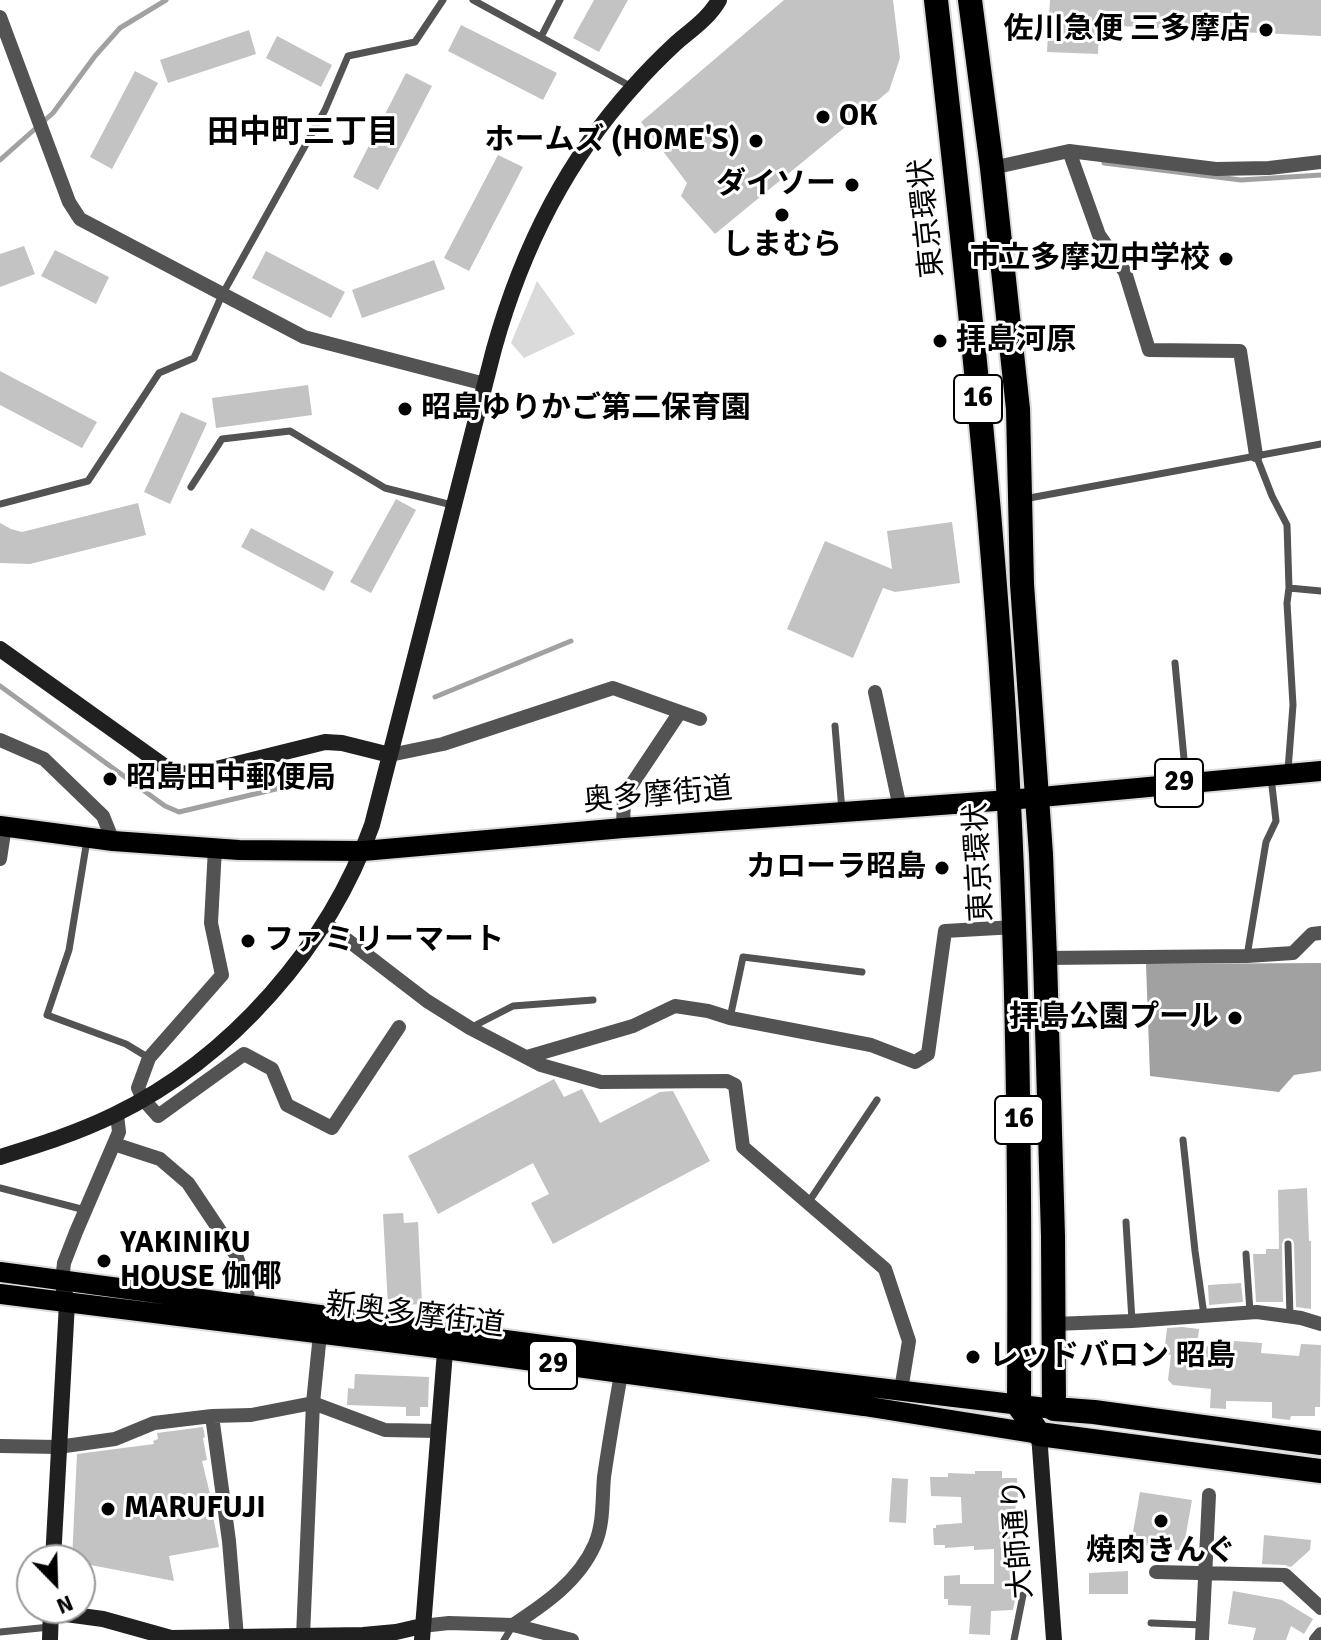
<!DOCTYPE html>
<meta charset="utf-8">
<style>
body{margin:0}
#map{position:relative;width:1321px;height:1640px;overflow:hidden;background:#fff;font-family:Signika,sans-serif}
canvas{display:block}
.north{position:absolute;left:16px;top:1544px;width:80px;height:80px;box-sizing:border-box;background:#fff;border:2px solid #999;border-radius:50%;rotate:157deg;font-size:22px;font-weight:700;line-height:32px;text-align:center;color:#000}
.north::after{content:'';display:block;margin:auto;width:28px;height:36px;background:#000;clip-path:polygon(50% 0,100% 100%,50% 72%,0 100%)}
</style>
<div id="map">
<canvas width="1321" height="1640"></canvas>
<div class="north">N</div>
</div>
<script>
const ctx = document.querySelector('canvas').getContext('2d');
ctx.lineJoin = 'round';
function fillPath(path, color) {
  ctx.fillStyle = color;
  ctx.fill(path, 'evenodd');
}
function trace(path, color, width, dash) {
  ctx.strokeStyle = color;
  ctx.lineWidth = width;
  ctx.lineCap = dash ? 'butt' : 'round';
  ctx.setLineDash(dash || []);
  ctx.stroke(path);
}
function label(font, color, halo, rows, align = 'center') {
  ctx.font = font + ' Signika,"Noto Sans JP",sans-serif';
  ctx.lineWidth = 6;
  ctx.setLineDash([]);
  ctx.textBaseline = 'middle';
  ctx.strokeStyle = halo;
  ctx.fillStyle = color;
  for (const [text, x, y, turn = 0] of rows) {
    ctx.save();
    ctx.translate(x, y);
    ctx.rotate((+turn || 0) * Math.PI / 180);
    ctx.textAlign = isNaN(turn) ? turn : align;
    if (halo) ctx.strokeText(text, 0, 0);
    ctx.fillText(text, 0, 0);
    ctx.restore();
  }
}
const green = new Path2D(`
 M 537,281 L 575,334 L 524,358 L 511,343 Z`);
const water = new Path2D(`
 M 1321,963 L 1321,1071 L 1294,1075 L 1279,1092 L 1150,1076 L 1146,964 Z`);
const stream = new Path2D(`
 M 0,160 L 53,113 L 95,56 L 120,28 L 166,0
 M 1104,163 L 1241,180 L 1321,175
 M 0,686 L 165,806 L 179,812 L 280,788
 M 435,697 L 571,641`);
const building = new Path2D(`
 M 594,0 L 628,0 L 599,52 L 573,38 Z
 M 784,0 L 893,0 L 900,58 L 889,91 L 715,234 L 681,196 L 687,183 L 641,122 Z
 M 1050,0 L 1321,0 L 1321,36 L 1099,25 L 1098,54 L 1047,52 Z
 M 461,25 L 557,73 L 543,100 L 448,51 Z
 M 249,30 L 256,54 L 168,83 L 160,60 Z
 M 277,36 L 332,65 L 321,87 L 266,58 Z
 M 135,71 L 158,83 L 112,169 L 90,157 Z
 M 406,73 L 432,86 L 378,190 L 353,177 Z
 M 498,155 L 523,167 L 469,271 L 444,258 Z
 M 24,246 L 35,274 L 0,287 L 0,254 Z
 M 55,250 L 109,277 L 96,304 L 41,276 Z
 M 266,251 L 345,292 L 331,318 L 252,278 Z
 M 434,260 L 445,289 L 362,318 L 352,290 Z
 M 0,371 L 97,422 L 82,448 L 0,405 Z
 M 308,385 L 312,415 L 216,428 L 212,398 Z
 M 181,412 L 207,423 L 170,504 L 144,492 Z
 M 396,499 L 416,510 L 371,593 L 350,582 Z
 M 138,503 L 146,535 L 30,564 L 0,563 L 0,523 L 11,529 L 22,532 Z
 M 952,522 L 960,583 L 895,592 L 883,588 L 853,658 L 787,629 L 825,541 L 892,569 L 887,531 Z
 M 251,528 L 334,572 L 324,591 L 241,547 Z
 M 554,1079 L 564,1097 L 582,1089 L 600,1123 L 660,1092 L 673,1091 L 710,1161 L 553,1244 L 531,1203 L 549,1194 L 533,1163 L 438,1214 L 408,1156 Z
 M 1307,1188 L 1309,1241 L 1311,1241 L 1311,1309 L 1296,1307 L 1294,1244 L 1293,1240 L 1289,1238 L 1284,1239 L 1282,1244 L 1283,1302 L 1256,1302 L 1253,1254 L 1266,1254 L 1266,1249 L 1279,1249 L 1278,1190 Z
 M 403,1213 L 404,1223 L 418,1222 L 422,1304 L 388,1306 L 383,1214 Z
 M 1241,1283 L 1243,1302 L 1209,1305 L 1208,1285 Z
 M 1182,1327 L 1199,1329 L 1197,1345 L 1233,1349 L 1234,1341 L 1262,1343 L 1261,1353 L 1299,1356 L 1301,1344 L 1321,1345 L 1320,1407 L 1315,1407 L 1315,1416 L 1291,1416 L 1290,1420 L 1272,1418 L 1272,1402 L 1226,1401 L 1226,1409 L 1210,1408 L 1211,1389 L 1173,1385 L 1168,1380 L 1171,1355 L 1164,1354 L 1167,1328 Z
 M 355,1374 L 429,1377 L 428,1407 L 420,1407 L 420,1416 L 406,1416 L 406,1407 L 347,1405 L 348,1388 L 354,1389 Z
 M 203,1427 L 205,1437 L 203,1438 L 207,1460 L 202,1461 L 211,1498 L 213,1498 L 215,1516 L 213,1516 L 219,1547 L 169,1556 L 174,1581 L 80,1563 L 80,1560 L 72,1560 L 77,1454 L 154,1444 L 153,1441 L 158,1439 L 157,1433 Z
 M 975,1471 L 1002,1471 L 1002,1478 L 1017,1478 L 1018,1499 L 1016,1499 L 1014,1537 L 1012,1536 L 1015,1600 L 1013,1610 L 991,1611 L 990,1635 L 969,1634 L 971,1606 L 948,1605 L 948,1599 L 944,1599 L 944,1576 L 960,1575 L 960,1584 L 994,1584 L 994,1549 L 974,1550 L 974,1546 L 945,1548 L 945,1545 L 934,1545 L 933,1528 L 936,1528 L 936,1525 L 962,1523 L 961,1497 L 931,1496 L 930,1477 L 948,1477 L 948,1473 L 975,1474 Z
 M 892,1478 L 908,1479 L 906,1523 L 889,1522 Z
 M 1140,1492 L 1192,1500 L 1183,1551 L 1131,1543 Z
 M 1264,1535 L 1311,1540 L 1310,1550 L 1291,1567 L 1285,1565 L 1262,1564 Z
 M 1128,1571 L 1128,1594 L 1089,1594 L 1089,1573 Z
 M 1233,1591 L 1282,1600 L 1313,1619 L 1304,1634 L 1291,1626 L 1286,1640 L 1253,1640 L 1256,1628 L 1228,1624 Z`);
const lane = new Path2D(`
 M 473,0 L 632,87
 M 541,37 L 560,0
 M 1256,455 L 1272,496 L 1287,525 L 1289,588 L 1287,603 L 1293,705 L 1288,770
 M 191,487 L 222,439 L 290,431 L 385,488 L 452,505
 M 1024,499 L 1321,444
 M 0,504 L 88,481 L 159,373 L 194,358 L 222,295 L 325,110 L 348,56 L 415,42 L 443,0
 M 1289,588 L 1321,591
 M 1175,663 L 1186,780
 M 835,726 L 842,811
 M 87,840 L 69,950 L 47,1015 L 126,1044 L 149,1058
 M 1247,956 L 1266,842 L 1276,821 L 1271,777
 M 730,1018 L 743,957 L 862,972
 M 472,1027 L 513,1006 L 593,1000
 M 1183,1140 L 1195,1251 L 1204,1315
 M 0,1188 L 85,1210
 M 808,1203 L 877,1100
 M 1126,1222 L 1132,1321
 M 1288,1244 L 1290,1317
 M 1246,1254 L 1250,1312
 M 1151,1623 L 1203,1625
 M 0,1632 L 50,1627
 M 504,1640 L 512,1627
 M 1014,1640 L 1023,1595`);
const street = new Path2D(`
 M 0,17 L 69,202 L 80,219 L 304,337 L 485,384
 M 1069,151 L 1099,235 L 1125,272 L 1149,350 L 1240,351 L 1256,455
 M 992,168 L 1069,151 L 1216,169 L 1269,168 L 1321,162
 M 875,692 L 900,808
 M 0,740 L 44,759 L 103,816 L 113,841
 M 390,755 L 443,744 L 613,688 L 700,719
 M 623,828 L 624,796 L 680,712
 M 215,848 L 211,923 L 222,975 L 149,1058 L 138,1088 L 143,1099 L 158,1116 L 244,1054 L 272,1069 L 287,1105 L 332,1128 L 399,1027
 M 0,859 L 5,826
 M 324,922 L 427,1001 L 470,1028 L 541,1065 L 601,1082 L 727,1081 L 735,1085 L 743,1147 L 885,1269 L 909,1341 L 901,1390
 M 1045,958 L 1247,956 L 1293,953 L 1312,934 L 1321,933
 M 527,1057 L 633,1026 L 675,1006 L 708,1011 L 730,1018 L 871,1045 L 915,1062 L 928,1054 L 945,931 L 1015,927
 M 114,1144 L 160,1159 L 188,1183 L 236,1255 L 247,1286 L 248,1305
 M 62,1281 L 64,1263 L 76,1232 L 119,1132 L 117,1114
 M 1054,1324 L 1132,1321 L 1257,1312 L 1301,1318 L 1321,1324
 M 212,1416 L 229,1541 L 237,1637
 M 0,1446 L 58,1447 L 115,1439 L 154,1423 L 212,1416 L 251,1415 L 313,1403 L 385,1430 L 438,1431
 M 1156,1572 L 1285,1575 L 1321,1608
 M 513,1625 C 545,1604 579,1581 595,1544 C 604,1523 602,1499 604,1477 C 609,1443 615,1408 621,1374
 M 422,1626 L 449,1623 L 513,1625 L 572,1640
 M 303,1636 L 313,1403 L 320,1334
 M 1202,1640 L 1209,1495
 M 1316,1640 L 1321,1634`);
const secondary = new Path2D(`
 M 0,649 L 164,766 L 179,773 L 196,774 L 325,742 L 342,743 L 390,755
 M 0,1157 C 39,1145 77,1133 114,1115 C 231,1058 329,946 372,825 L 494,349 C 521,252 565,162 633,87 C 646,72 661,57 676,43 C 691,30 709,18 719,0
 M 1039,1434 L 1054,1640
 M 53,1560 L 67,1303 L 64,1290
 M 51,1612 L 103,1619 L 171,1638 L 363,1635 L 396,1632 L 422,1626
 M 50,1640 L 51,1608
 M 422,1640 L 446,1339`);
const primary = new Path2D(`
 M 0,826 L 113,841 L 239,850 L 363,851 L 623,828 L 1009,800 L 1321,771
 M 0,1272 L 721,1369 L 1054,1409
 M 0,1294 L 445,1349 L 864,1406 L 1039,1434`);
const highway = new Path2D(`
 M 936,0 C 966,267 996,535 1009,804 C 1019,1004 1020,1205 1019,1406 L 1039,1434 L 1321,1471
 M 970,0 L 992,168 L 1018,409 L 1022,584 L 1041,854 L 1045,958 L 1053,1236 L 1054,1409
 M 1054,1409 L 1094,1412 L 1321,1443`);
const markers = [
 [1266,30,8,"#000"],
 [823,117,8,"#000"],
 [756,141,8,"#000"],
 [852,185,8,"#000"],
 [782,215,8,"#000"],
 [1226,259,8,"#000"],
 [940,341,8,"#000"],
 [405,409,8,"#000"],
 [110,779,8,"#000"],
 [942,868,8,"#000"],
 [248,941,8,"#000"],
 [1235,1018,8,"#000"],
 [104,1261,8,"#000"],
 [973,1357,8,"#000"],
 [108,1509,8,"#000"],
 [1161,1521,8,"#000"]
];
const shields = [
 [978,399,48],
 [1179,783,48],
 [1019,1120,48],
 [553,1365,48]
];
const shieldNames = [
 ["16",978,399],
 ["29",1179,783],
 ["16",1019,1120],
 ["29",553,1365]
];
const poiNames = [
 ["佐川急便 三多摩店",1250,30,"right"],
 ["OK",839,117],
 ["ホームズ (HOME'S)",740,141,"right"],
 ["ダイソー",836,185,"right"],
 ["しまむら",782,246,"center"],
 ["市立多摩辺中学校",1210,259,"right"],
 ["拝島河原",956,341],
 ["昭島ゆりかご第二保育園",421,409],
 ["昭島田中郵便局",126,779],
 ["カローラ昭島",926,868,"right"],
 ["ファミリーマート",264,941],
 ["拝島公園プール",1219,1018,"right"],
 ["YAKINIKU",120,1244],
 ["HOUSE 伽倻",120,1278],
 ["レッドバロン 昭島",989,1357],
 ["MARUFUJI",124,1509],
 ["焼肉きんぐ",1161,1552,"center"]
];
const streetNames = [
 ["東京環状",928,218,-96],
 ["奥多摩街道",658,796,-5],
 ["東京環状",980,862,-93],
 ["新奥多摩街道",415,1316,7],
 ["大師通り",1019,1539,-94]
];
const neighbourhoodNames = [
 ["田中町三丁目",303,134]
];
fillPath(green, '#dadada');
fillPath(water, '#a1a1a1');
trace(stream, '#a1a1a1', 5);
fillPath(building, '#c3c3c3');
trace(primary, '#dbdbdb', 24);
trace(highway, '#dbdbdb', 28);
trace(lane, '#535353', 7);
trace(street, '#535353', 14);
trace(secondary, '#202020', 16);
trace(primary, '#000', 20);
trace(highway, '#000', 24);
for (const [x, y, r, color] of markers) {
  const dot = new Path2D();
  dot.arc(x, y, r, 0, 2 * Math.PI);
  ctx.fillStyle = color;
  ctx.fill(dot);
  trace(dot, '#fff', 3);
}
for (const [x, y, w] of shields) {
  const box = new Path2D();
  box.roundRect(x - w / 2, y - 24, w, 48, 6);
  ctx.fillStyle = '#fff';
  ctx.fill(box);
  trace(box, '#000', 2);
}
label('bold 28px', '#000', null, shieldNames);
label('bold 30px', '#000', '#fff', poiNames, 'left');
label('30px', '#000', '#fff', streetNames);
label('bold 32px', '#000', '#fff', neighbourhoodNames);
</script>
